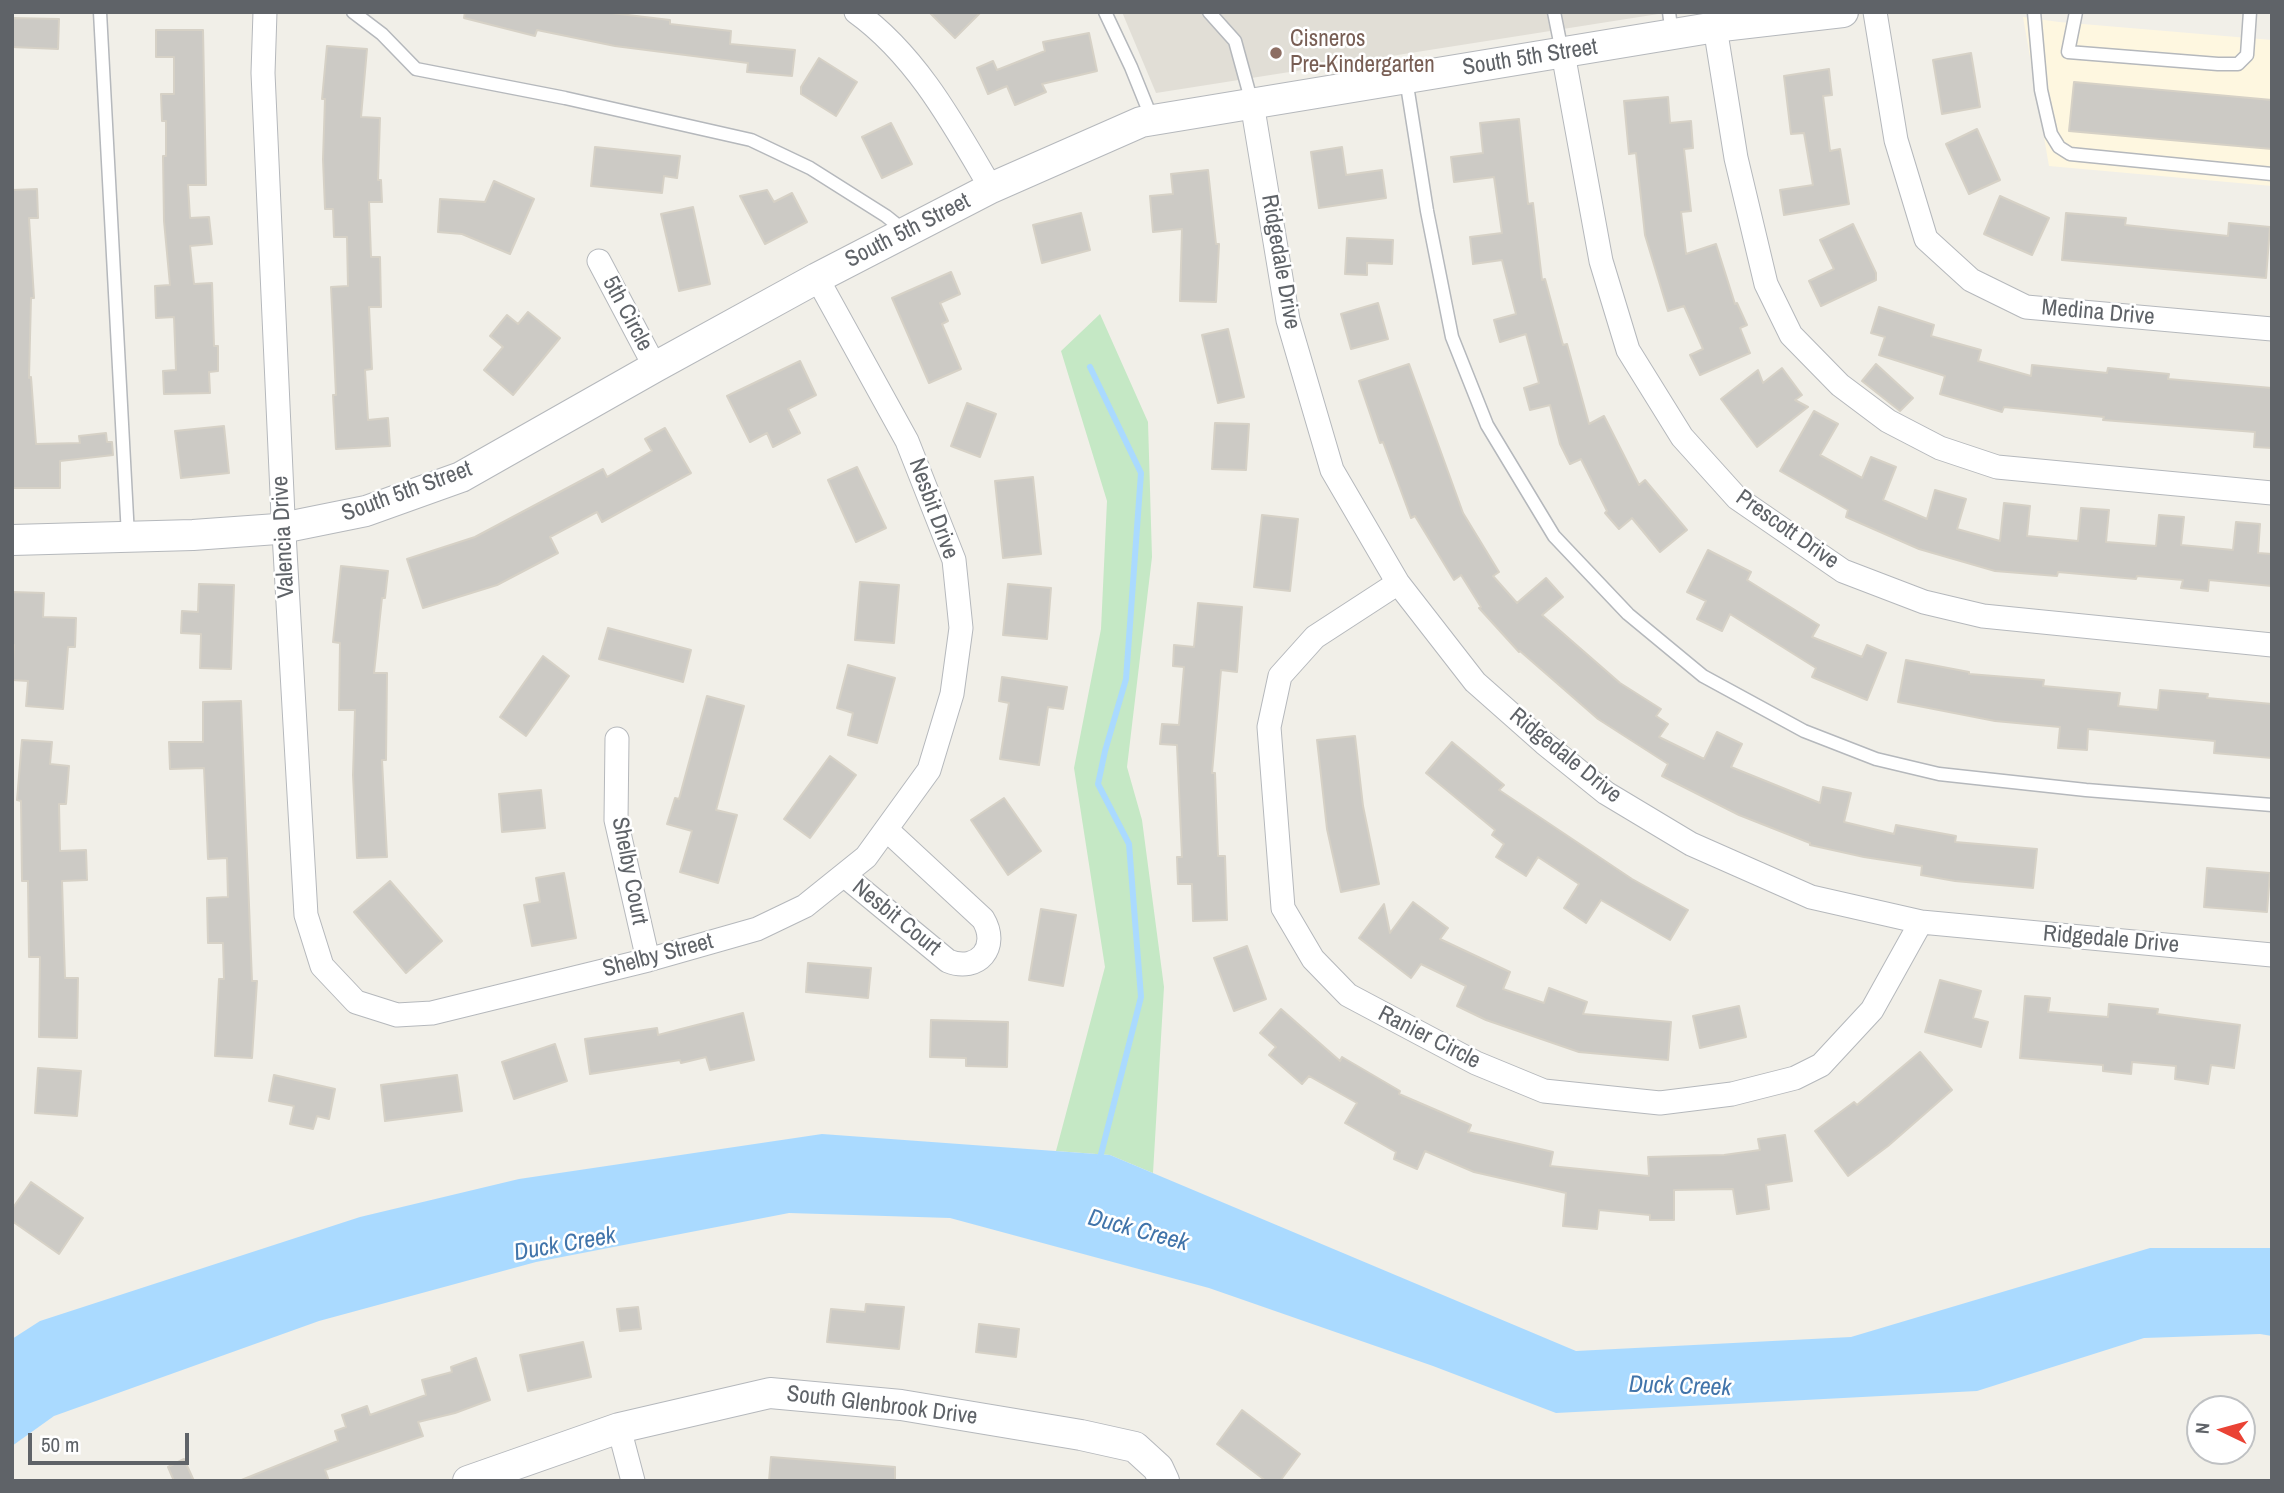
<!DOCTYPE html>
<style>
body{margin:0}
#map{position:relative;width:2284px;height:1493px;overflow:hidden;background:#f1efe8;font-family:"Archivo Narrow",sans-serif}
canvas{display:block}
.frame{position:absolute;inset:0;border:14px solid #5f6368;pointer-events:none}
.north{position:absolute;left:2186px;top:1395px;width:70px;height:70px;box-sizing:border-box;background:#fff;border:2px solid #bfc1c3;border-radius:50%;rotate:275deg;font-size:19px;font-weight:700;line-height:28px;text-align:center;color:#5f6368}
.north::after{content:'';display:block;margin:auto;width:24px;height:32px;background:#ea4335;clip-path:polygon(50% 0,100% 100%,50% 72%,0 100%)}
.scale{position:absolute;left:28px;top:1433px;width:161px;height:32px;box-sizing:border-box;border:4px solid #5f6368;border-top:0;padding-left:9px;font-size:21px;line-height:24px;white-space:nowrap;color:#5f6368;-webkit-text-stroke:5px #fff;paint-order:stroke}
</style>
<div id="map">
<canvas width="2284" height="1493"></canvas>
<div class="frame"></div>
<div class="north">N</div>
<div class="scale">50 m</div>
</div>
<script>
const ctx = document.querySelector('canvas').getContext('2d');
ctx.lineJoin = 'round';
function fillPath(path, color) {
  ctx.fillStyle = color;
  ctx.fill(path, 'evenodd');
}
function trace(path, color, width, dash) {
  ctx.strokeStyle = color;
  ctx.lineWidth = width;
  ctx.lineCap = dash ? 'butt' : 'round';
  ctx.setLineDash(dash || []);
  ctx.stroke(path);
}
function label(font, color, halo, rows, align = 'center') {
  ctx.font = font + ' "Archivo Narrow",sans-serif';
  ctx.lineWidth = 5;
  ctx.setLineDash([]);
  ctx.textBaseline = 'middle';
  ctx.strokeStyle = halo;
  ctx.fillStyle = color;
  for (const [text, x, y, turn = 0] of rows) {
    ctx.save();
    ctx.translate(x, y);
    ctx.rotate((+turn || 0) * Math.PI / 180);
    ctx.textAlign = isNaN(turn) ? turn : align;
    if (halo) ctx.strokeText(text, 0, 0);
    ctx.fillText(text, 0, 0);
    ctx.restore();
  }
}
const commercial = new Path2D(`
 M 2023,17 L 2059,22 L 2272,40 L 2272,186 L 2049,166 Z`);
const education = new Path2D(`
 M 1122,12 L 1671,12 L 1156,93 Z`);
const green = new Path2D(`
 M 1100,314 L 1148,422 L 1152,557 L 1127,767 L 1142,820 L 1164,987 L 1153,1173 L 1110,1155 L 1056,1151 L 1105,967 L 1074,768 L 1101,629 L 1107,501 L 1061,351 Z`);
const water = new Path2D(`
 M 822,1134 L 1110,1155 L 1576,1351 L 1851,1337 L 2150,1248 L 2272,1248 L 2272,1336 L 2260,1334 L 2144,1338 L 1977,1391 L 1556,1413 L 1433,1366 L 1209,1288 L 950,1218 L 789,1213 L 536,1262 L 319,1321 L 54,1416 L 12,1446 L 12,1339 L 40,1321 L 360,1217 L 519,1179 Z`);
const stream = new Path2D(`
 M 1090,367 L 1141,473 L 1126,679 L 1105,751 L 1098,784 L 1129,844 L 1141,997 L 1099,1162`);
const building = new Path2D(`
 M 465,12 L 603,12 L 670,20 L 670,24 L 731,31 L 730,44 L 795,50 L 792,76 L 747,72 L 748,63 L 615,46 L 537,30 L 535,36 L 464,18 Z
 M 929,12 L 981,12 L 955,38 Z
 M 12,18 L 59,19 L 58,49 L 12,47 Z
 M 156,30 L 203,30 L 206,185 L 188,185 L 190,218 L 209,217 L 212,244 L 190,246 L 194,284 L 212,283 L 214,346 L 218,346 L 218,371 L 209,372 L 210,393 L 164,394 L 163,371 L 176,370 L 174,317 L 156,318 L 155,286 L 170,285 L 164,221 L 163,156 L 166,156 L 166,121 L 162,121 L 161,94 L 174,94 L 174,57 L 156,57 Z
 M 1089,33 L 1097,71 L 1042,84 L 1046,92 L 1015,105 L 1007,86 L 988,94 L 977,68 L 993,61 L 997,70 L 1045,51 L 1043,42 Z
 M 327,46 L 367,49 L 361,117 L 380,118 L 378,180 L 381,180 L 382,202 L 369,202 L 371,257 L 380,257 L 381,307 L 369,307 L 372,369 L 365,370 L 368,420 L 388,418 L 390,446 L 336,449 L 333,395 L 336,395 L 331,287 L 348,286 L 347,237 L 334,237 L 333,209 L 325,209 L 323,159 L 325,99 L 322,99 Z
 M 1971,53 L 1980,107 L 1942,114 L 1933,60 Z
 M 819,58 L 857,82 L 836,116 L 801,94 L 801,87 Z
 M 1829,69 L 1832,95 L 1823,96 L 1830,151 L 1840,149 L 1849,204 L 1784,215 L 1780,190 L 1813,185 L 1804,133 L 1791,134 L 1784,76 Z
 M 2074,82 L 2272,100 L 2272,149 L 2069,131 Z
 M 1668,97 L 1670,123 L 1691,121 L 1693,148 L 1684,149 L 1691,211 L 1681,212 L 1686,254 L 1716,244 L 1735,304 L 1737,303 L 1747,325 L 1740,328 L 1750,353 L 1700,375 L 1690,355 L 1703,349 L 1684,306 L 1668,311 L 1645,235 L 1636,153 L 1629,154 L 1624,101 Z
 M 1519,119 L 1528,204 L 1533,203 L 1542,280 L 1545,279 L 1563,345 L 1567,344 L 1589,424 L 1604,416 L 1639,485 L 1645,480 L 1687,530 L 1660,552 L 1632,518 L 1619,529 L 1605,513 L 1607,511 L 1581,459 L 1570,464 L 1560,444 L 1550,405 L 1530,410 L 1524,388 L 1539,383 L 1526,334 L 1500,342 L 1494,320 L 1516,314 L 1502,260 L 1473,264 L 1470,237 L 1502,233 L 1494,177 L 1454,182 L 1451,157 L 1483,153 L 1480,123 Z
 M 891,123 L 912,164 L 882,178 L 862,137 Z
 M 1977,129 L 2000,180 L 1969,194 L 1946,144 Z
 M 595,147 L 680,156 L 677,178 L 664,176 L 662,193 L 591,186 Z
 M 1342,147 L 1346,175 L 1382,170 L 1386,198 L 1319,208 L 1311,152 Z
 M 1208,170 L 1216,244 L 1219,244 L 1216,302 L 1180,301 L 1182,229 L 1153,232 L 1150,196 L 1173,194 L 1171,174 Z
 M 494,181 L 534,199 L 510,254 L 462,234 L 438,232 L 440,199 L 485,202 Z
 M 37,189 L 38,218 L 29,218 L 34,298 L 31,298 L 29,378 L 31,377 L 36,444 L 80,443 L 79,436 L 106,433 L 107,442 L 112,442 L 113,455 L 60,461 L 60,488 L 12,488 L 12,190 Z
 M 767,190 L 774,202 L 792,193 L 807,222 L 765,244 L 740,196 Z
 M 2000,196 L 2049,218 L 2032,255 L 1984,234 Z
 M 693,207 L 710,284 L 679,291 L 661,214 Z
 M 1081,213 L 1090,250 L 1042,263 L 1033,225 Z
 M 2066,213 L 2126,218 L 2125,225 L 2228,236 L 2229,223 L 2270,227 L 2266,278 L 2062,260 Z
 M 1853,224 L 1876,273 L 1876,280 L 1821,306 L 1809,281 L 1834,269 L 1820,240 Z
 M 1347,238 L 1393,240 L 1392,264 L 1367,263 L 1367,275 L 1345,274 Z
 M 951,272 L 960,294 L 940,303 L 948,321 L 942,324 L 961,369 L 929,383 L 892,298 Z
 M 1378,303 L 1388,339 L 1351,349 L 1341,314 Z
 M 1879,307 L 1934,325 L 1931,336 L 1981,350 L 1978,361 L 2031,376 L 2032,365 L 2107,373 L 2108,368 L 2169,374 L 2168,379 L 2272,388 L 2272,448 L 2254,447 L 2255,432 L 2103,420 L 2104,417 L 2004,407 L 2002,412 L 1940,394 L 1945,376 L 1879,355 L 1885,337 L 1871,333 Z
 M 528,312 L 560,338 L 513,395 L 484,370 L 503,347 L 490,336 L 507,315 L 518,324 Z
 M 1228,329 L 1244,397 L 1218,403 L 1202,335 Z
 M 800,361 L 816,395 L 788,409 L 800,433 L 773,447 L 767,433 L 750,442 L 727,396 Z
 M 1409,364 L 1463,513 L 1499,572 L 1493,576 L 1517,603 L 1546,578 L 1563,597 L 1542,615 L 1620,683 L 1661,709 L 1656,716 L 1668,724 L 1659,737 L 1704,759 L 1717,732 L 1742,744 L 1731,767 L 1820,803 L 1823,787 L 1851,793 L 1844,822 L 1894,834 L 1896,825 L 1956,836 L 1955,842 L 2037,849 L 2033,888 L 1955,881 L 1921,875 L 1922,866 L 1864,857 L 1810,845 L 1810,843 L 1739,815 L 1662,776 L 1668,764 L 1598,719 L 1520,651 L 1519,652 L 1479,608 L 1481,607 L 1461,575 L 1454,580 L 1415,516 L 1411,518 L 1383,442 L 1380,443 L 1359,381 Z
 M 1876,364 L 1913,398 L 1900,411 L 1862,381 Z
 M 1782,368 L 1802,395 L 1795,400 L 1808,407 L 1757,447 L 1721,399 L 1758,370 L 1763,383 Z
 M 967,403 L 996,414 L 980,457 L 951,446 Z
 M 1814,411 L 1838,424 L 1820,455 L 1862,478 L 1871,457 L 1896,467 L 1883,500 L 1927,519 L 1935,490 L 1966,499 L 1957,529 L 2000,541 L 2004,503 L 2030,506 L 2027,536 L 2078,541 L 2081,508 L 2109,510 L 2106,542 L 2156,546 L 2159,515 L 2184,517 L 2181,545 L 2233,550 L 2236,522 L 2260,524 L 2258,553 L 2272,554 L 2272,586 L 2209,580 L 2208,591 L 2181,588 L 2183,580 L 2137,576 L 2136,579 L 2058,572 L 2057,576 L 1995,571 L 1919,549 L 1846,517 L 1848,510 L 1780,471 Z
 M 1215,423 L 1249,424 L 1246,470 L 1212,469 Z
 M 224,426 L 229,473 L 181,478 L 175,431 Z
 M 665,428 L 691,473 L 602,522 L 597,512 L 550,537 L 558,553 L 497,585 L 423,608 L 407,559 L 475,537 L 603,469 L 607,477 L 652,451 L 645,439 Z
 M 857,467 L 886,528 L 856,542 L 828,480 Z
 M 1033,477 L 1041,554 L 1003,558 L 995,481 Z
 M 1262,515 L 1298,519 L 1290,591 L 1254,587 Z
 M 1708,550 L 1751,572 L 1747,580 L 1819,625 L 1812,637 L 1862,657 L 1867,645 L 1886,653 L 1867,700 L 1812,677 L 1816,668 L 1730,614 L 1722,631 L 1697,619 L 1706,601 L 1687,592 Z
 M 341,566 L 388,571 L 385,598 L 382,598 L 374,673 L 387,673 L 386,760 L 382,760 L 387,857 L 357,858 L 353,775 L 355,710 L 339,710 L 340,643 L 333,642 Z
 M 860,582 L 899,585 L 894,643 L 855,640 Z
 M 199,584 L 234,585 L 231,669 L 200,668 L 201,634 L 181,633 L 182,611 L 198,612 Z
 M 1008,584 L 1051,588 L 1047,639 L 1003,635 Z
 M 12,592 L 44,593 L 43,617 L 76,618 L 75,647 L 68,647 L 63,709 L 26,706 L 28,681 L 12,680 L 14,645 L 12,645 Z
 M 1198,603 L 1242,607 L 1237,672 L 1221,670 L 1212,773 L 1215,773 L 1218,856 L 1225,856 L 1227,920 L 1193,921 L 1192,884 L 1178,884 L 1177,857 L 1182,857 L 1177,745 L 1160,744 L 1162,724 L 1179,725 L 1184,667 L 1173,666 L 1174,645 L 1194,647 Z
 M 608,628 L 691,650 L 683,682 L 599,659 Z
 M 543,656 L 569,676 L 526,736 L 500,717 Z
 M 1906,660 L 1969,672 L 1969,674 L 2044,680 L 2043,686 L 2120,693 L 2118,706 L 2158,710 L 2160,690 L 2208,694 L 2207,698 L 2272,704 L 2272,758 L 2214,753 L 2215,741 L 2088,729 L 2087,750 L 2058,748 L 2060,727 L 1995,721 L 1898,702 Z
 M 848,665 L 895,678 L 877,743 L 848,735 L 853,713 L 837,708 Z
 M 1002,677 L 1067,687 L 1063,709 L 1048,707 L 1039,765 L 1000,759 L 1009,703 L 999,701 Z
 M 707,696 L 744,706 L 716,810 L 737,815 L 718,883 L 680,872 L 692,831 L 667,824 L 675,798 L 679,799 Z
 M 241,701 L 252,981 L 257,981 L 252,1058 L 215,1056 L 219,979 L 224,979 L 223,943 L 208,943 L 207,898 L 228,897 L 227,858 L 208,859 L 204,768 L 170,769 L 169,742 L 203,742 L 203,702 Z
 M 1355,736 L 1363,806 L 1379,884 L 1341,892 L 1327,829 L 1317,740 Z
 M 22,740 L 52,742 L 50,764 L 69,766 L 66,804 L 59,804 L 60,851 L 86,850 L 87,880 L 62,881 L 65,978 L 78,978 L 77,1038 L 39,1037 L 40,957 L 29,957 L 28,881 L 22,881 L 21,801 L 17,800 Z
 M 1452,742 L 1504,785 L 1499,790 L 1632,879 L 1688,910 L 1670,940 L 1601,900 L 1586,923 L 1564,908 L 1579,884 L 1538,857 L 1526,876 L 1496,857 L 1504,844 L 1492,835 L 1495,830 L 1426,773 Z
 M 830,756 L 856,775 L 810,838 L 784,819 Z
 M 541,790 L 545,828 L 502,832 L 499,794 Z
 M 1004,798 L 1041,851 L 1008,875 L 971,820 Z
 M 2207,868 L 2270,873 L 2267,912 L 2204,907 Z
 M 564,873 L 576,938 L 532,946 L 524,905 L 540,902 L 536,878 Z
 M 390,881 L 442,941 L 406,973 L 354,912 Z
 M 1413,902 L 1448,928 L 1440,939 L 1510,972 L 1503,989 L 1544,1003 L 1549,988 L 1587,1002 L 1583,1014 L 1671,1022 L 1668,1060 L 1579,1052 L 1486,1020 L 1457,1006 L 1466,986 L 1421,964 L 1411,978 L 1359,938 L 1384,904 L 1390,933 Z
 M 1041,909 L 1076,915 L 1063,986 L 1029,980 Z
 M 1247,946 L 1266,999 L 1234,1011 L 1214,958 Z
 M 808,963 L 871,968 L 868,998 L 806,992 Z
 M 1940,980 L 1981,991 L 1973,1018 L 1988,1022 L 1981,1047 L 1925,1032 Z
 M 2025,996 L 2050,998 L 2048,1012 L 2108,1017 L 2109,1004 L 2158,1009 L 2157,1014 L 2240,1025 L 2234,1068 L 2211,1065 L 2208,1084 L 2175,1079 L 2176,1066 L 2132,1062 L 2131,1074 L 2103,1071 L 2103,1065 L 2020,1058 Z
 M 1739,1006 L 1746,1037 L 1700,1048 L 1693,1016 Z
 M 1281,1009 L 1340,1061 L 1342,1057 L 1400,1091 L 1399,1094 L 1471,1125 L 1468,1132 L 1553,1152 L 1550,1166 L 1649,1176 L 1648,1157 L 1724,1155 L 1760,1150 L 1758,1139 L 1785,1135 L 1792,1181 L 1766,1185 L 1769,1209 L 1737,1214 L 1733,1189 L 1674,1190 L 1674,1220 L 1650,1220 L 1650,1215 L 1599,1210 L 1597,1229 L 1563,1226 L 1566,1193 L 1474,1172 L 1425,1151 L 1417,1169 L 1394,1159 L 1396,1152 L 1345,1123 L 1357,1103 L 1309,1076 L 1302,1084 L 1269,1055 L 1276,1047 L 1260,1033 Z
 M 743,1013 L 754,1060 L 710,1070 L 706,1057 L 681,1063 L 680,1060 L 590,1074 L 585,1039 L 657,1028 L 658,1035 Z
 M 931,1020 L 1008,1022 L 1007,1067 L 966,1066 L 966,1058 L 930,1057 Z
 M 555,1044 L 567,1081 L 514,1099 L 502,1062 Z
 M 1920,1052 L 1952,1090 L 1888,1146 L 1848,1176 L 1815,1131 L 1854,1102 L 1857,1105 Z
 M 38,1068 L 81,1071 L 77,1116 L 35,1113 Z
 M 274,1075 L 335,1089 L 329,1119 L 317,1116 L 313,1129 L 290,1124 L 294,1106 L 269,1101 Z
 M 457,1075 L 462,1111 L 385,1121 L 381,1085 Z
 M 31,1182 L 83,1218 L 59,1254 L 12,1221 L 12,1209 Z
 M 866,1304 L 904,1307 L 899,1349 L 827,1342 L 831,1309 L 865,1312 Z
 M 638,1307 L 641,1329 L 620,1331 L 617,1309 Z
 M 979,1324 L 1019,1329 L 1016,1357 L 976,1352 Z
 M 583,1342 L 591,1377 L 528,1391 L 520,1355 Z
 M 476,1358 L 490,1400 L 455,1413 L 418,1422 L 423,1436 L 325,1470 L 329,1481 L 239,1481 L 338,1441 L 335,1431 L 346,1427 L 342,1415 L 367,1406 L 370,1415 L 426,1395 L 422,1380 L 452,1372 L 451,1367 Z
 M 1242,1410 L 1300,1454 L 1280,1481 L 1266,1481 L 1217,1444 Z
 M 771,1457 L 895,1467 L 895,1481 L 769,1481 Z
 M 184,1459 L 194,1481 L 174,1481 L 168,1467 Z`);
const service = new Path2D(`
 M 100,12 L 128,536
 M 353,12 L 382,34 L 416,69 L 565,98 L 751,140 L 810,168 L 886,216 L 906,232
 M 1105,12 L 1131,67 L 1152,119
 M 1209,12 L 1235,41 L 1252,103
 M 1554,12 L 1562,52
 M 1669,12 L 1672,34
 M 2034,12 L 2041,90 L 2051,134 L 2059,147 L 2070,154 L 2272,174
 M 2076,12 L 2068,52 L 2218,64 L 2238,64 L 2247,55 L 2250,12
 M 1406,79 L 1427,211 L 1452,337 L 1487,425 L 1554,536 L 1628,614 L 1703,676 L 1804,731 L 1876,759 L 1939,774 L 2086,790 L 2272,805`);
const minor = new Path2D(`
 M 265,12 L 263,73 L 283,516 L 306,915 L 322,966 L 356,1002 L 397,1015 L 432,1013 L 648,960 L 757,929 L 805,906 L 866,857 L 929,770 L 952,694 L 961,628 L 954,560 L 907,441 L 817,278
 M 856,12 C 917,56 954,125 991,188
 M 1875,12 L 1896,140 L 1926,239 L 1971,280 L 2026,307 L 2272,329
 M 1715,27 L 1736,158 L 1766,284 L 1791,335 L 1840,385 L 1888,421 L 1940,448 L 1997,467 L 2272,493
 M 1563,53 L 1601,261 L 1628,350 L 1682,437 L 1737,498 L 1843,571 L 1924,602 L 1983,616 L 2272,645
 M 1252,103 L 1288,320 L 1332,470 L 1398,583 L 1475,682 L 1544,743 L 1606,793 L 1691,844 L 1811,897 L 1921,922 L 2272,955
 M 599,261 L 655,367
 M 1398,583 L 1315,637 L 1280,676 L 1269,727 L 1283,908 L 1313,959 L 1348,995 L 1476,1063 L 1544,1091 L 1660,1103 L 1732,1094 L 1795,1078 L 1821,1065 L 1872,1010 L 1921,922
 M 617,739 L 616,820 L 648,960
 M 845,876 L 948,961 C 978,973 1000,947 983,919 L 887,830
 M 619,1428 L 633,1481`);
const tertiary = new Path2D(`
 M 12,540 L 193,535 L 277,529 L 366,511 L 461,477 L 655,367 L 817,278 L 991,188 L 1141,122 L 1722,26 L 1843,12
 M 468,1481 L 619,1428 L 770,1393 L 901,1405 L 1081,1435 L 1135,1447 L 1158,1468 L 1164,1481`);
const markers = [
 [1276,53,7,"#8d6e63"]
];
const educationNames = [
 ["Cisneros",1290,40],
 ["Pre-Kindergarten",1290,66]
];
const streetNames = [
 ["South 5th Street",1530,58,-9],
 ["South 5th Street",908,231,-27],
 ["Ridgedale Drive",1280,262,80],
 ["Medina Drive",2098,313,5],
 ["5th Circle",627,314,62],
 ["South 5th Street",407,492,-20],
 ["Nesbit Drive",933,509,70],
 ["Prescott Drive",1787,530,35],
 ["Valencia Drive",284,537,-93],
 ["Ridgedale Drive",1565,756,39],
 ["Shelby Court",629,871,79],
 ["Nesbit Court",896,918,39],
 ["Ridgedale Drive",2111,940,5],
 ["Shelby Street",658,956,-15],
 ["Ranier Circle",1429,1038,27],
 ["South Glenbrook Drive",882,1406,7]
];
const waterNames = [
 ["Duck Creek",1138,1231,15],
 ["Duck Creek",565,1245,-10],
 ["Duck Creek",1680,1387,2]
];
fillPath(commercial, '#fef7e0');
fillPath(education, '#e1ded6');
fillPath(green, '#c5e8c5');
fillPath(water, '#aadaff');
trace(stream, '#aadaff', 6);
fillPath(building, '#cccac5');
trace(building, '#d6d1c6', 2);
trace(service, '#b5b8bc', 15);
trace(minor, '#b5b8bc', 25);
trace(tertiary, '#b5b8bc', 32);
trace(service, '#fff', 12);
trace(minor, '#fff', 23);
trace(tertiary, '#fff', 30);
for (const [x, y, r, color] of markers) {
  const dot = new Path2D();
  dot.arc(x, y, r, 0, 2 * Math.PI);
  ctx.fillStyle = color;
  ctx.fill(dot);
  trace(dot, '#fff', 2.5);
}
label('23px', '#785e54', '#fff', educationNames, 'left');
label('23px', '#5f6368', '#fff', streetNames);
label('italic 24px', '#4174aa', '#fff', waterNames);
</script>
